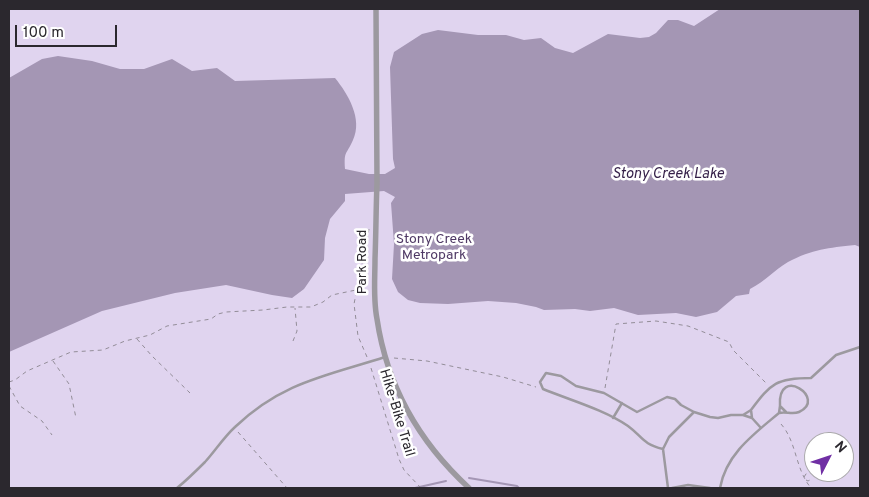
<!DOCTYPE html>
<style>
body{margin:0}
#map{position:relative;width:869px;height:497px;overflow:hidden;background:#f3ecfb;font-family:Overpass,sans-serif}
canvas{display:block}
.frame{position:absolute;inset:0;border:10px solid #2b282e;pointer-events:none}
.north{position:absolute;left:804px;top:432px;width:50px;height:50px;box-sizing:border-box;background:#fff;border:1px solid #aaa9ab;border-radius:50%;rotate:49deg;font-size:14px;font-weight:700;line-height:20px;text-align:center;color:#2b282e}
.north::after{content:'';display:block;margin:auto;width:18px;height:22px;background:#702fa4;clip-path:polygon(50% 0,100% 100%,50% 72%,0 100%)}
.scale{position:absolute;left:15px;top:25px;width:102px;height:22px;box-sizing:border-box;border:2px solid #2b282e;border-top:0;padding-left:6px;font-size:15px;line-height:18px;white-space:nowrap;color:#2b282e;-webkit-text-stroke:4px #fff;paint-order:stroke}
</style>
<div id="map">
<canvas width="869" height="497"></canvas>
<div class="frame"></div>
<div class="north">N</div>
<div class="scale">100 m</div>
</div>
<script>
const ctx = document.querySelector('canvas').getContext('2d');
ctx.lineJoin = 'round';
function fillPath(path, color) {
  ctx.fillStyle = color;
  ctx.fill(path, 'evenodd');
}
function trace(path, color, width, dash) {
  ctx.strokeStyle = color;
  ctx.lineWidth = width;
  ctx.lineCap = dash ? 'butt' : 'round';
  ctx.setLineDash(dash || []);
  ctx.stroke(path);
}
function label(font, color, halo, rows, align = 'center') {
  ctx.font = font + ' Overpass,sans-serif';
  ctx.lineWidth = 5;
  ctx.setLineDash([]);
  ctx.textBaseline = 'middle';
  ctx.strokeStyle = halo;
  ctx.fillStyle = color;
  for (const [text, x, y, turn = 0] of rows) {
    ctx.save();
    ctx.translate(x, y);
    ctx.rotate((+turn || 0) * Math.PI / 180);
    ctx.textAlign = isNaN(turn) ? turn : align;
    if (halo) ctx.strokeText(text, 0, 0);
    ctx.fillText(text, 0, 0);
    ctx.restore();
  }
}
const green = new Path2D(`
 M 9,9 L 860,9 L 860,488 L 9,488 ZM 814,442 L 844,442 L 844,472 L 814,472 Z`);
const water = new Path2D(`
 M 720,9 L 860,9 L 860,247 L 855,245 C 828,248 813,249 788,262 C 774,270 766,281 750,289 L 749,294 L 736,296 L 717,312 L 696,317 L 676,313 L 638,315 L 614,308 L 590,311 L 575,309 L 544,310 L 536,307 L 516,303 L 488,301 L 448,304 L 420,303 L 408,300 L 398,292 L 392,279 L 394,244 L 391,203 L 395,197 L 384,191 L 345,194 L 345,201 L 330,219 L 325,238 L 324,260 L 304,289 L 292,298 L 272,295 L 226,285 L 175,293 L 102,311 L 9,352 L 9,78 L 42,59 L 58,56 L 92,61 L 120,69 L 144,69 L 172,59 L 192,71 L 217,68 L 235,81 L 335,78 C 348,94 363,119 353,140 C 346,156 344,150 345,169 L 369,174 L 385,174 L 395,168 L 393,159 L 390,67 L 394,52 L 422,34 L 438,30 L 478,35 L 506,35 L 524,40 L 541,38 L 555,48 L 573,53 L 608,34 L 640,38 L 649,37 L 656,33 L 668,20 L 678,20 L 694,26 Z`);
const stream = new Path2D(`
 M 469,478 L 517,486 L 519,488
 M 415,488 L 446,481`);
const path = new Path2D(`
 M 137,339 L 152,356 L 190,393
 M 293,341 L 297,331 L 295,308
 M 367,357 L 358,336 L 354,304 L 369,229
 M 394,358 L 427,361 L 503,377 L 536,387
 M 53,361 L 69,384 L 76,418
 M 371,368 L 399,459 L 404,470 L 421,488
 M 9,382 L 15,380 L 27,371 L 71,352 L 103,350 L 125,341 L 150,335 L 167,326 L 211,319 L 218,314 L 226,312 L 263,310 L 287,307 L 311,307 L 323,302 L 332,295 L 356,290
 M 9,386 L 20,406 L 42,421 L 52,435
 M 605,388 L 616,324 L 656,321 L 688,326 L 729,342 L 733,350 L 767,384
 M 781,424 C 797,442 795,469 811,488
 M 238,432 L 287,488
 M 804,477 L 808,471
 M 806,480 L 808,481 L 812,479`);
const service = new Path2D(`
 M 780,406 L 779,413 C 786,411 792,415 799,412 C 828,399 777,364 780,406 L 786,412
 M 694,412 L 669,437 L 663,449 C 642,444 643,437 628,426 C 605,410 570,400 543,389 L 540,382 L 546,373 L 561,376 L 576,386 L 604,393 L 637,412 L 667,397 L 675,399 L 681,405 L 694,412 L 710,417 L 718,418 L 731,415 L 743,415 L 752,418
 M 743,415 L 751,410
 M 613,418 L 622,403
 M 761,428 L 752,418 L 751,410 C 771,383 777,378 811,378 L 836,355 L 860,347
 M 663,449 L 668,488
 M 177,488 C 187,480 196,471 205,462 C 215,451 224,437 235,427 C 282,382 326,376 385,357
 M 672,488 L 688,485 L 710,488
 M 720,488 C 726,454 754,434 779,413`);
const minor = new Path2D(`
 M 376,9 C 376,67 377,125 377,183 C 376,208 376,233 375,259 C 375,279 373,299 377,319 C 387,386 419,442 469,488`);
const parkNames = [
 ["Stony Creek",434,240],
 ["Metropark",434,256]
];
const streetNames = [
 ["Park Road",363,262,-90],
 ["Hike-Bike Trail",396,413,73]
];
const waterNames = [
 ["Stony Creek Lake",668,175]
];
fillPath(green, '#e0d4ef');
fillPath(water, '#a496b4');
trace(stream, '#a496b4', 2);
trace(path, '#938d98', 1, [4, 4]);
trace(service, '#9c999f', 2.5);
trace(minor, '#9c999f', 5.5);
label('14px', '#4f3965', '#fff', parkNames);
label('14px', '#2b282e', '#fff', streetNames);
label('italic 15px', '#341f48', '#fff', waterNames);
</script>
